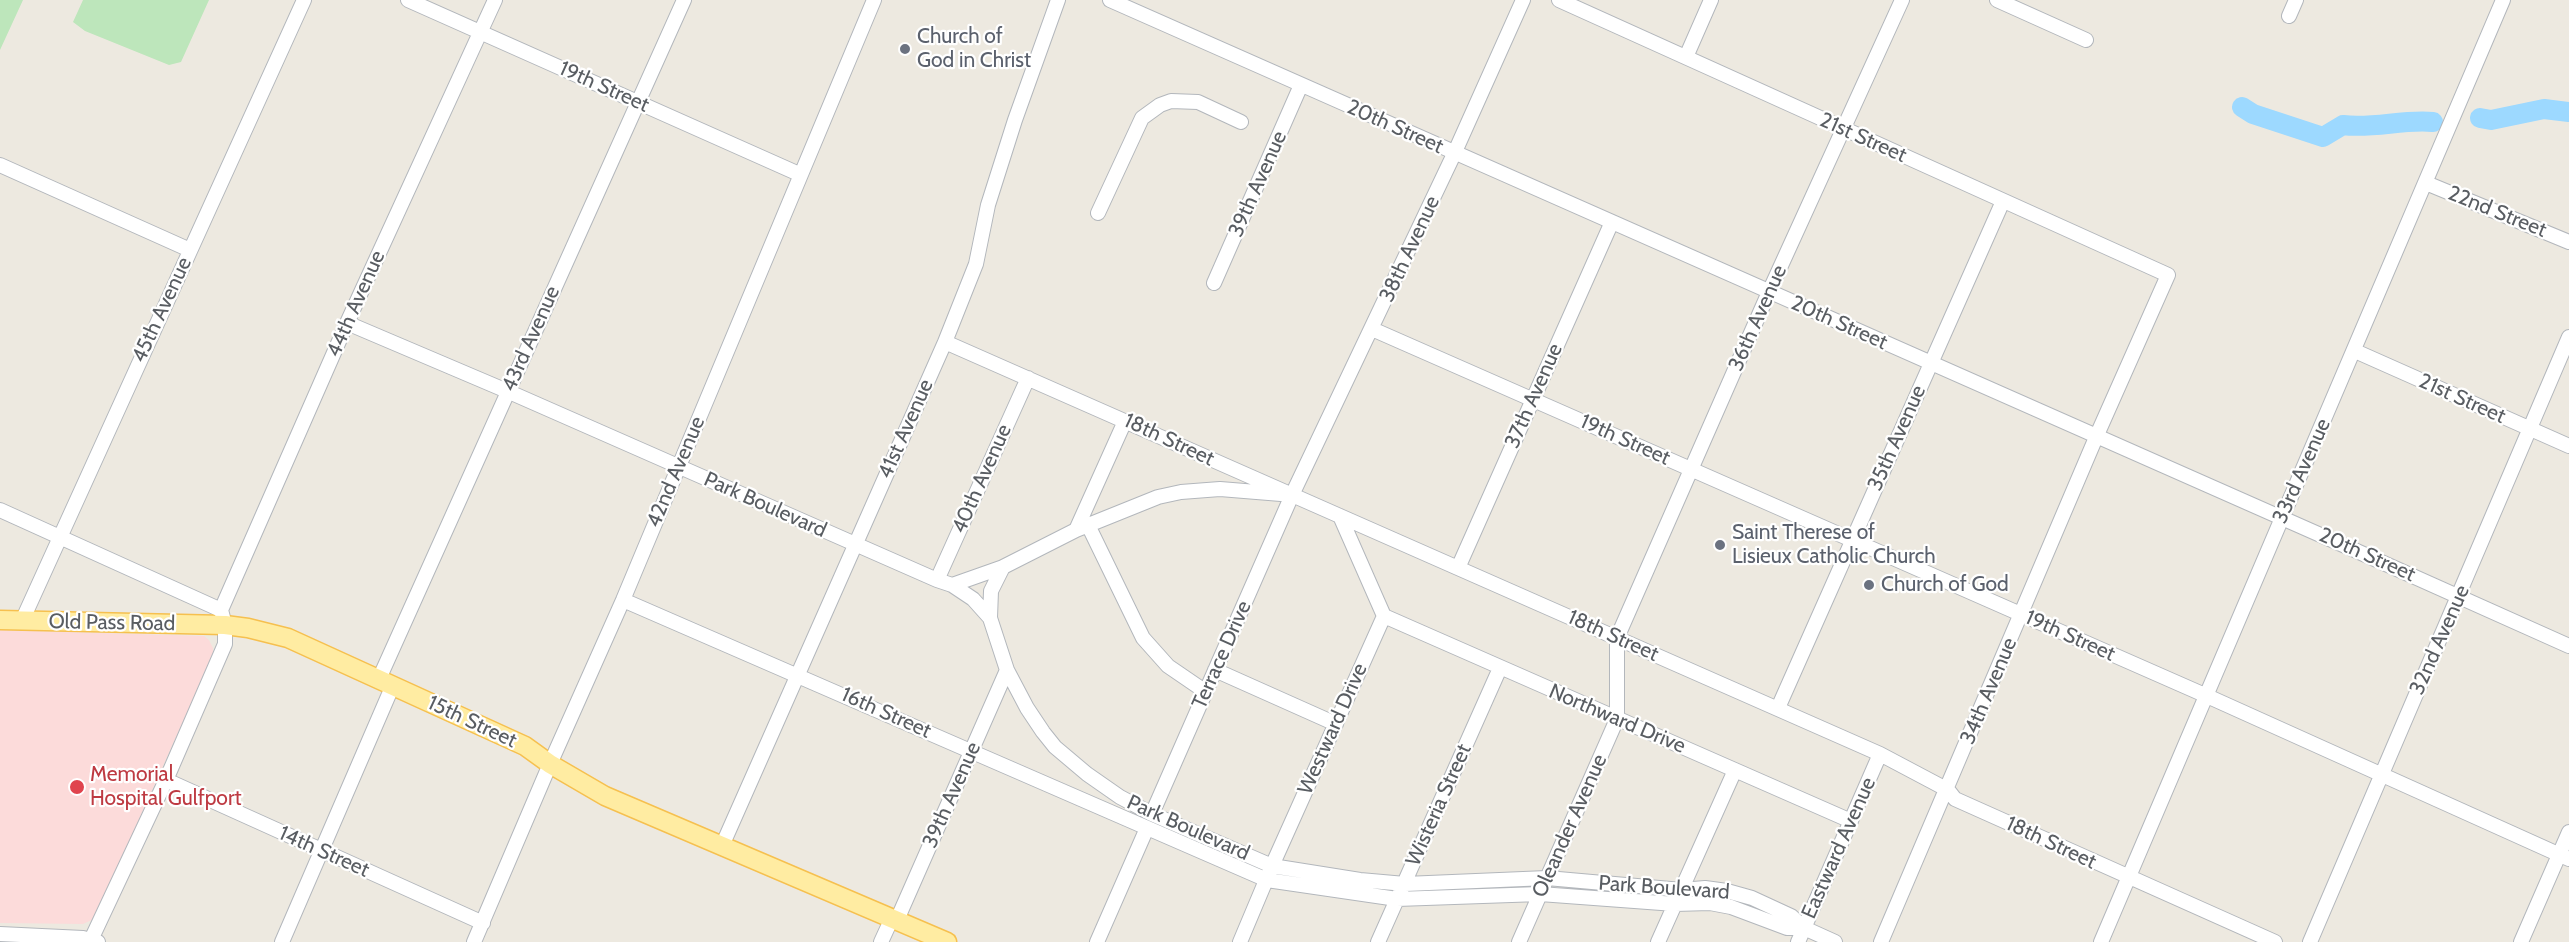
<!DOCTYPE html>
<style>
body{margin:0}
canvas{display:block;background:#ede9e0}
</style>
<canvas width="2569" height="942"></canvas>
<script>
const ctx = document.querySelector('canvas').getContext('2d');
ctx.lineJoin = 'round';
function fillPath(path, color) {
  ctx.fillStyle = color;
  ctx.fill(path, 'evenodd');
}
function trace(path, color, width, dash) {
  ctx.strokeStyle = color;
  ctx.lineWidth = width;
  ctx.lineCap = dash ? 'butt' : 'round';
  ctx.setLineDash(dash || []);
  ctx.stroke(path);
}
function label(font, color, halo, rows, align = 'center') {
  ctx.font = font + ' Cabin,sans-serif';
  ctx.lineWidth = 4.5;
  ctx.setLineDash([]);
  ctx.textBaseline = 'middle';
  ctx.strokeStyle = halo;
  ctx.fillStyle = color;
  for (const [text, x, y, turn = 0] of rows) {
    ctx.save();
    ctx.translate(x, y);
    ctx.rotate((+turn || 0) * Math.PI / 180);
    ctx.textAlign = isNaN(turn) ? turn : align;
    if (halo) ctx.strokeText(text, 0, 0);
    ctx.fillText(text, 0, 0);
    ctx.restore();
  }
}
const medical = new Path2D(`
 M 0,630 L 204,636 L 209,640 L 213,648 L 213,655 L 94,919 L 83,924 L 0,923 Z`);
const green = new Path2D(`
 M 0,0 L 23,0 L 0,50 Z
 M 83,0 L 209,0 L 181,62 L 169,65 L 85,31 L 73,22 Z`);
const river = new Path2D(`
 M 2242,107 L 2253,114 L 2323,137 L 2343,125 C 2373,129 2403,119 2433,122
 M 2480,118 L 2491,120 L 2544,109 L 2569,112`);
const minor = new Path2D(`
 M 408,0 L 799,174
 M 1110,0 C 1596,217 2084,428 2569,646
 M 1559,0 L 2168,275 L 2097,435 L 1881,942
 M 1997,0 L 2086,40
 M 2289,16 L 2296,0
 M 1686,57 L 1711,0
 M 0,165 L 190,250
 M 2426,183 L 2569,242
 M 1098,213 L 1142,118 L 1160,105 L 1171,101 L 1198,102 L 1241,122
 M 1214,283 L 1301,85
 M 347,323 L 507,391 L 937,580 L 952,585 L 1003,567
 M 1372,329 L 2207,696 L 2569,859
 M 945,342 L 1880,754 L 1948,790 L 1955,799 L 2275,942
 M 2355,351 L 2569,446
 M 1281,494 L 1220,489 L 1181,492 L 1158,497 L 1076,530 L 1003,567 L 991,591 L 990,618 L 1007,670 L 1027,708 L 1043,732 L 1055,747 L 1087,774 L 1120,797 L 1152,814 L 1272,866 L 1360,880 L 1405,884 L 1547,878 L 1682,890 L 1705,888 L 1727,891 L 1752,898 L 1791,916 L 1804,928 L 1835,942
 M 0,510 L 221,610 L 225,625 L 225,644 L 166,780 L 90,942
 M 1088,525 L 1143,638 L 1168,666 L 1206,692
 M 1076,530 L 1125,421
 M 1458,568 L 1611,224
 M 937,580 L 1028,378
 M 952,585 L 973,599 L 990,618
 M 623,600 L 1267,880 L 1397,899 L 1540,894 L 1675,904 L 1710,903 L 1731,907 L 1787,928 L 1804,928
 M 221,610 L 347,323 L 495,0
 M 1384,616 L 1851,821
 M 22,621 L 304,0
 M 1215,670 L 1336,724
 M 379,679 L 684,0
 M 1778,708 L 2003,201
 M 166,780 L 483,923
 M 1152,814 L 1292,495 L 1454,154 L 1523,0
 M 722,846 L 945,342 L 976,264 L 988,205 L 1015,120 L 1058,0
 M 897,920 L 1007,670
 M 0,934 L 83,938 L 98,942
 M 282,942 L 393,685
 M 474,942 L 550,764 L 623,600 L 874,0
 M 881,942 L 892,918
 M 1097,942 L 1147,828
 M 1240,942 L 1272,866 L 1384,616 L 1340,516
 M 1378,942 L 1500,668
 M 1519,942 L 1617,719 L 1617,638 L 1769,292 L 1902,0
 M 1658,942 L 1735,770
 M 1798,942 L 1880,754
 M 2101,942 L 2503,0
 M 2310,942 L 2569,337
 M 2521,942 L 2569,832`);
const major = new Path2D(`
 M 0,620 L 225,625 L 248,628 L 288,638 L 525,746 L 550,764 L 605,796 L 947,942`);
const markers = [
 [905,49,6,"#6b7280"],
 [1720,545,6,"#6b7280"],
 [1869,585,6,"#6b7280"],
 [77,787,8,"#e0444e"]
];
const worshipNames = [
 ["Church of",917,37],
 ["God in Christ",917,61],
 ["Saint Therese of",1732,533],
 ["Lisieux Catholic Church",1732,557],
 ["Church of God",1881,585]
];
const streetNames = [
 ["19th Street",604,87,24],
 ["20th Street",1395,127,24],
 ["21st Street",1863,138,24],
 ["39th Avenue",1258,184,-66],
 ["22nd Street",2497,212,22],
 ["38th Avenue",1410,249,-65],
 ["44th Avenue",356,304,-66],
 ["45th Avenue",162,310,-65],
 ["36th Avenue",1758,318,-66],
 ["20th Street",1839,323,24],
 ["43rd Avenue",531,339,-66],
 ["37th Avenue",1534,396,-66],
 ["21st Street",2462,399,24],
 ["41st Avenue",906,429,-66],
 ["35th Avenue",1897,438,-66],
 ["18th Street",1169,440,25],
 ["19th Street",1625,440,24],
 ["33rd Avenue",2302,471,-66],
 ["42nd Avenue",676,472,-67],
 ["40th Avenue",982,479,-66],
 ["Park Boulevard",765,505,24],
 ["20th Street",2367,555,24],
 ["Old Pass Road",112,623,1],
 ["18th Street",1613,636,24],
 ["19th Street",2070,636,24],
 ["32nd Avenue",2440,640,-66],
 ["Terrace Drive",1222,655,-66],
 ["34th Avenue",1989,691,-67],
 ["16th Street",886,713,24],
 ["Northward Drive",1617,719,23],
 ["15th Street",472,722,25],
 ["Westward Drive",1333,729,-66],
 ["39th Avenue",952,795,-66],
 ["Wisteria Street",1439,805,-66],
 ["Oleander Avenue",1570,826,-66],
 ["Park Boulevard",1188,828,24],
 ["18th Street",2051,843,25],
 ["Eastward Avenue",1839,848,-66],
 ["14th Street",324,852,24],
 ["Park Boulevard",1664,888,4]
];
const healthNames = [
 ["Memorial",90,775],
 ["Hospital Gulfport",90,799]
];
fillPath(medical, '#fcdbda');
fillPath(green, '#bde6bb');
trace(river, '#9dd9ff', 20);
trace(minor, '#b3b7bc', 16);
trace(major, '#f6c04f', 21);
trace(minor, '#fff', 14);
trace(major, '#ffeca2', 18);
for (const [x, y, r, color] of markers) {
  const dot = new Path2D();
  dot.arc(x, y, r, 0, 2 * Math.PI);
  ctx.fillStyle = color;
  ctx.fill(dot);
  trace(dot, '#fff', 2);
}
label('21px', '#5b616d', '#fff', worshipNames, 'left');
label('21px', '#595d62', '#fff', streetNames);
label('21px', '#be3a42', '#fff', healthNames, 'left');
</script>
